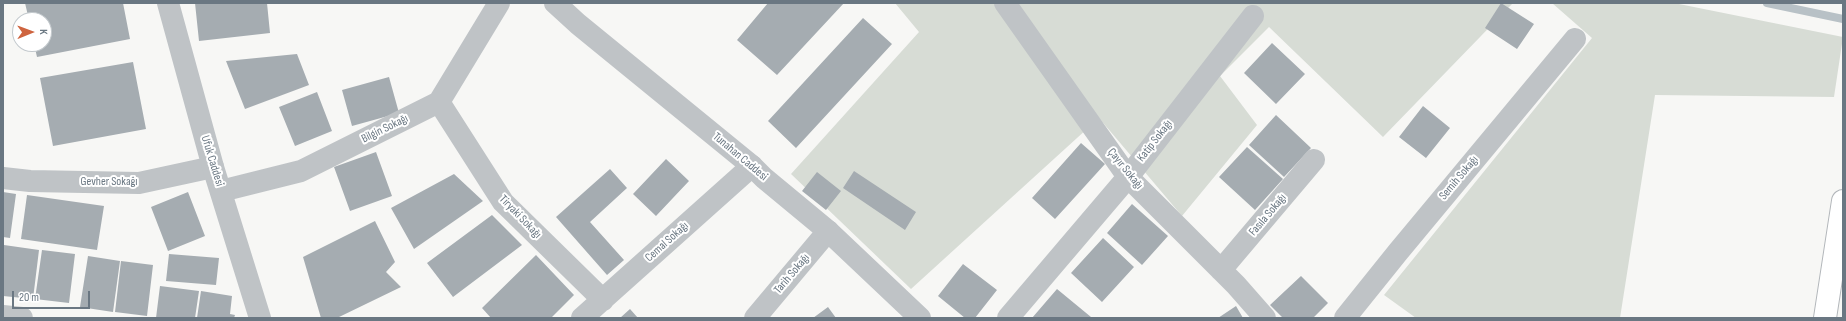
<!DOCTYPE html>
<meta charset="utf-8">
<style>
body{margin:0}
#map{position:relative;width:1846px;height:321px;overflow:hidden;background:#f7f7f5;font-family:"Sofia Sans Condensed",sans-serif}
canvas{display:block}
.frame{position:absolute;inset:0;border:4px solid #6a7782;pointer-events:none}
.north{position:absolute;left:12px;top:12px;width:40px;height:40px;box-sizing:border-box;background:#fff;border:1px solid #c3c9cd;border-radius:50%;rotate:89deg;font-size:11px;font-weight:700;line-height:16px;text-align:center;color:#6a7782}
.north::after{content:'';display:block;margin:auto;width:14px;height:18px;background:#ce643f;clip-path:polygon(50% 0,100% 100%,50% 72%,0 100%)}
.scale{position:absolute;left:12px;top:291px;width:78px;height:18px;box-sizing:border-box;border:2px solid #6a7782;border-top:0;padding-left:5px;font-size:12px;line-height:14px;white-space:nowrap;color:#6a7782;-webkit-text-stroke:3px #fff;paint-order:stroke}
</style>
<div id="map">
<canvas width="1846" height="321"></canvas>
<div class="frame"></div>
<div class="north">K</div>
<div class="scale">20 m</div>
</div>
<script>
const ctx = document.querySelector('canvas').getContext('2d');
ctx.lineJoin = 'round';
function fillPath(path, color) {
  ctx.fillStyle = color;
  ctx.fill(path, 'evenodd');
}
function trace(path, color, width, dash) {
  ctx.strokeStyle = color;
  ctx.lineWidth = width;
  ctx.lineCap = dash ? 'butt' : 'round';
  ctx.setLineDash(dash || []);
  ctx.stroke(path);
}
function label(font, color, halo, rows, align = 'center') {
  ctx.font = font + ' "Sofia Sans Condensed",sans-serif';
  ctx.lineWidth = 4;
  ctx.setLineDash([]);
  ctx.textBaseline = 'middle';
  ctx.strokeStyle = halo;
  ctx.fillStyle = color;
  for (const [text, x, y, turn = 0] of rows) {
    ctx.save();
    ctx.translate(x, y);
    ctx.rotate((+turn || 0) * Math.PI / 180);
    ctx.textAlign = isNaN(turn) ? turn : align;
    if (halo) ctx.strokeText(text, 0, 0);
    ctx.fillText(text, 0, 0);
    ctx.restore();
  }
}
const green = new Path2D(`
 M 895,3 L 1513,3 L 1383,137 L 1269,27 L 1220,76 L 1257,125 L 1182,216 L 1099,118 L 911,289 L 791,174 L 919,32 Z
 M 1552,3 L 1674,3 L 1843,37 L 1834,97 L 1655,95 L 1620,318 L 1416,318 L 1384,295 L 1592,38 Z`);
const stream = new Path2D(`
 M 1767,3 L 1843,19`);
const building = new Path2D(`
 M 25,3 L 123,3 L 130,39 L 37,57 L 34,44 L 44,44 L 44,20 L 29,20 Z
 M 195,3 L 267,3 L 270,33 L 199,41 Z
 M 768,3 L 844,3 L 777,75 L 737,40 Z
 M 1501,3 L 1534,24 L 1517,49 L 1485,28 Z
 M 863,18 L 892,44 L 796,148 L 768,121 Z
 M 1272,43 L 1305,74 L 1276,104 L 1244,73 Z
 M 297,54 L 309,85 L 245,109 L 226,61 Z
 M 133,62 L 146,129 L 53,146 L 40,78 Z
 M 389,77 L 399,113 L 352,126 L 342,90 Z
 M 317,92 L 332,131 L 295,146 L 279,107 Z
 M 1423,106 L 1450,128 L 1426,158 L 1399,137 Z
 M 1276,115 L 1311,148 L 1284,177 L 1249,145 Z
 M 1081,143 L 1105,164 L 1055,219 L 1032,198 Z
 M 1247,147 L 1283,179 L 1255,210 L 1219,177 Z
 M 376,152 L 392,196 L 350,211 L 334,167 Z
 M 666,159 L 689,181 L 656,216 L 633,194 Z
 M 610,169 L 627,188 L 590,222 L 624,260 L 607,275 L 556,217 Z
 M 854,171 L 916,212 L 905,230 L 843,188 Z
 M 817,172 L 841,191 L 826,210 L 802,191 Z
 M 454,174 L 483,201 L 414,249 L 391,208 Z
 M 3,192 L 16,194 L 10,238 L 3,237 Z
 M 188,192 L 205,236 L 168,251 L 151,207 Z
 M 27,195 L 104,206 L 97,250 L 21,239 Z
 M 1132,204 L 1168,236 L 1142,265 L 1107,233 Z
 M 492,215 L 522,245 L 453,297 L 427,263 Z
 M 375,221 L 395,262 L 386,272 L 401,287 L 337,318 L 321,318 L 303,257 Z
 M 1103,238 L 1134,267 L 1102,302 L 1071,273 Z
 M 4,245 L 39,250 L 33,299 L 3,296 Z
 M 42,250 L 75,254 L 69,303 L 35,299 Z
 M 169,254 L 219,258 L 216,285 L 166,281 Z
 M 536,255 L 574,295 L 551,318 L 491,318 L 482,308 Z
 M 88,256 L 120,261 L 113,312 L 80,307 Z
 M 121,261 L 153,265 L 147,316 L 115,312 Z
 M 963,264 L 997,290 L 975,318 L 965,318 L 938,296 Z
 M 1301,276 L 1328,303 L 1313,318 L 1283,318 L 1270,305 Z
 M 160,286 L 199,291 L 195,318 L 156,318 Z
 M 1057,289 L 1091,317 L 1089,318 L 1032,318 Z
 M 201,291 L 232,296 L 230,314 L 235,315 L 234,318 L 197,318 Z
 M 1236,306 L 1243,318 L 1218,318 Z
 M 828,307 L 836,318 L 813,318 Z
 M 630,309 L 638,318 L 620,318 Z`);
const minor = new Path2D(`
 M 1005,3 L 1128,177 L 1236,285 L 1265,318
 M 439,102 L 503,202 L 603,300
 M 3,178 L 30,181 L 139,183 L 213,167
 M 221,191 L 301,171 L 439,102 L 499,3
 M 1221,270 L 1314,160
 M 3,316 L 22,318
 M 582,318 L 752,166
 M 755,318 L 828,231
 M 1008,318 L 1128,177 L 1253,16
 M 1345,318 L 1398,252 L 1575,39`);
const tertiary = new Path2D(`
 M 168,3 L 213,167 L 260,318
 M 555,3 L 578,24 L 752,166 L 764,178 L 828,231 L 920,318`);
const secondary = new Path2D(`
 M 1825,318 L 1843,201`);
const streetNames = [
 ["Bilgin Sokağı",385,129,-26],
 ["Katip Sokağı",1155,141,-52],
 ["Tunahan Caddesi",740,157,40],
 ["Ufuk Caddesi",212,161,73],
 ["Çayır Sokağı",1125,169,51],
 ["Semih Sokağı",1459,178,-50],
 ["Gevher Sokağı",109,182],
 ["Fasıla Sokağı",1268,215,-50],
 ["Tiryaki Sokağı",520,217,46],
 ["Cemal Sokağı",667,242,-42],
 ["Tarih Sokağı",792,274,-50]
];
fillPath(green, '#d7dcd5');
trace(stream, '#b8c1c6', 8);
fillPath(building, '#a5acb1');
trace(secondary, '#b2b6ba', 24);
trace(minor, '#bfc3c6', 22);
trace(tertiary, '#bfc3c6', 22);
trace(secondary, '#fff', 22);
label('12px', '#6a7782', '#fff', streetNames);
</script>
